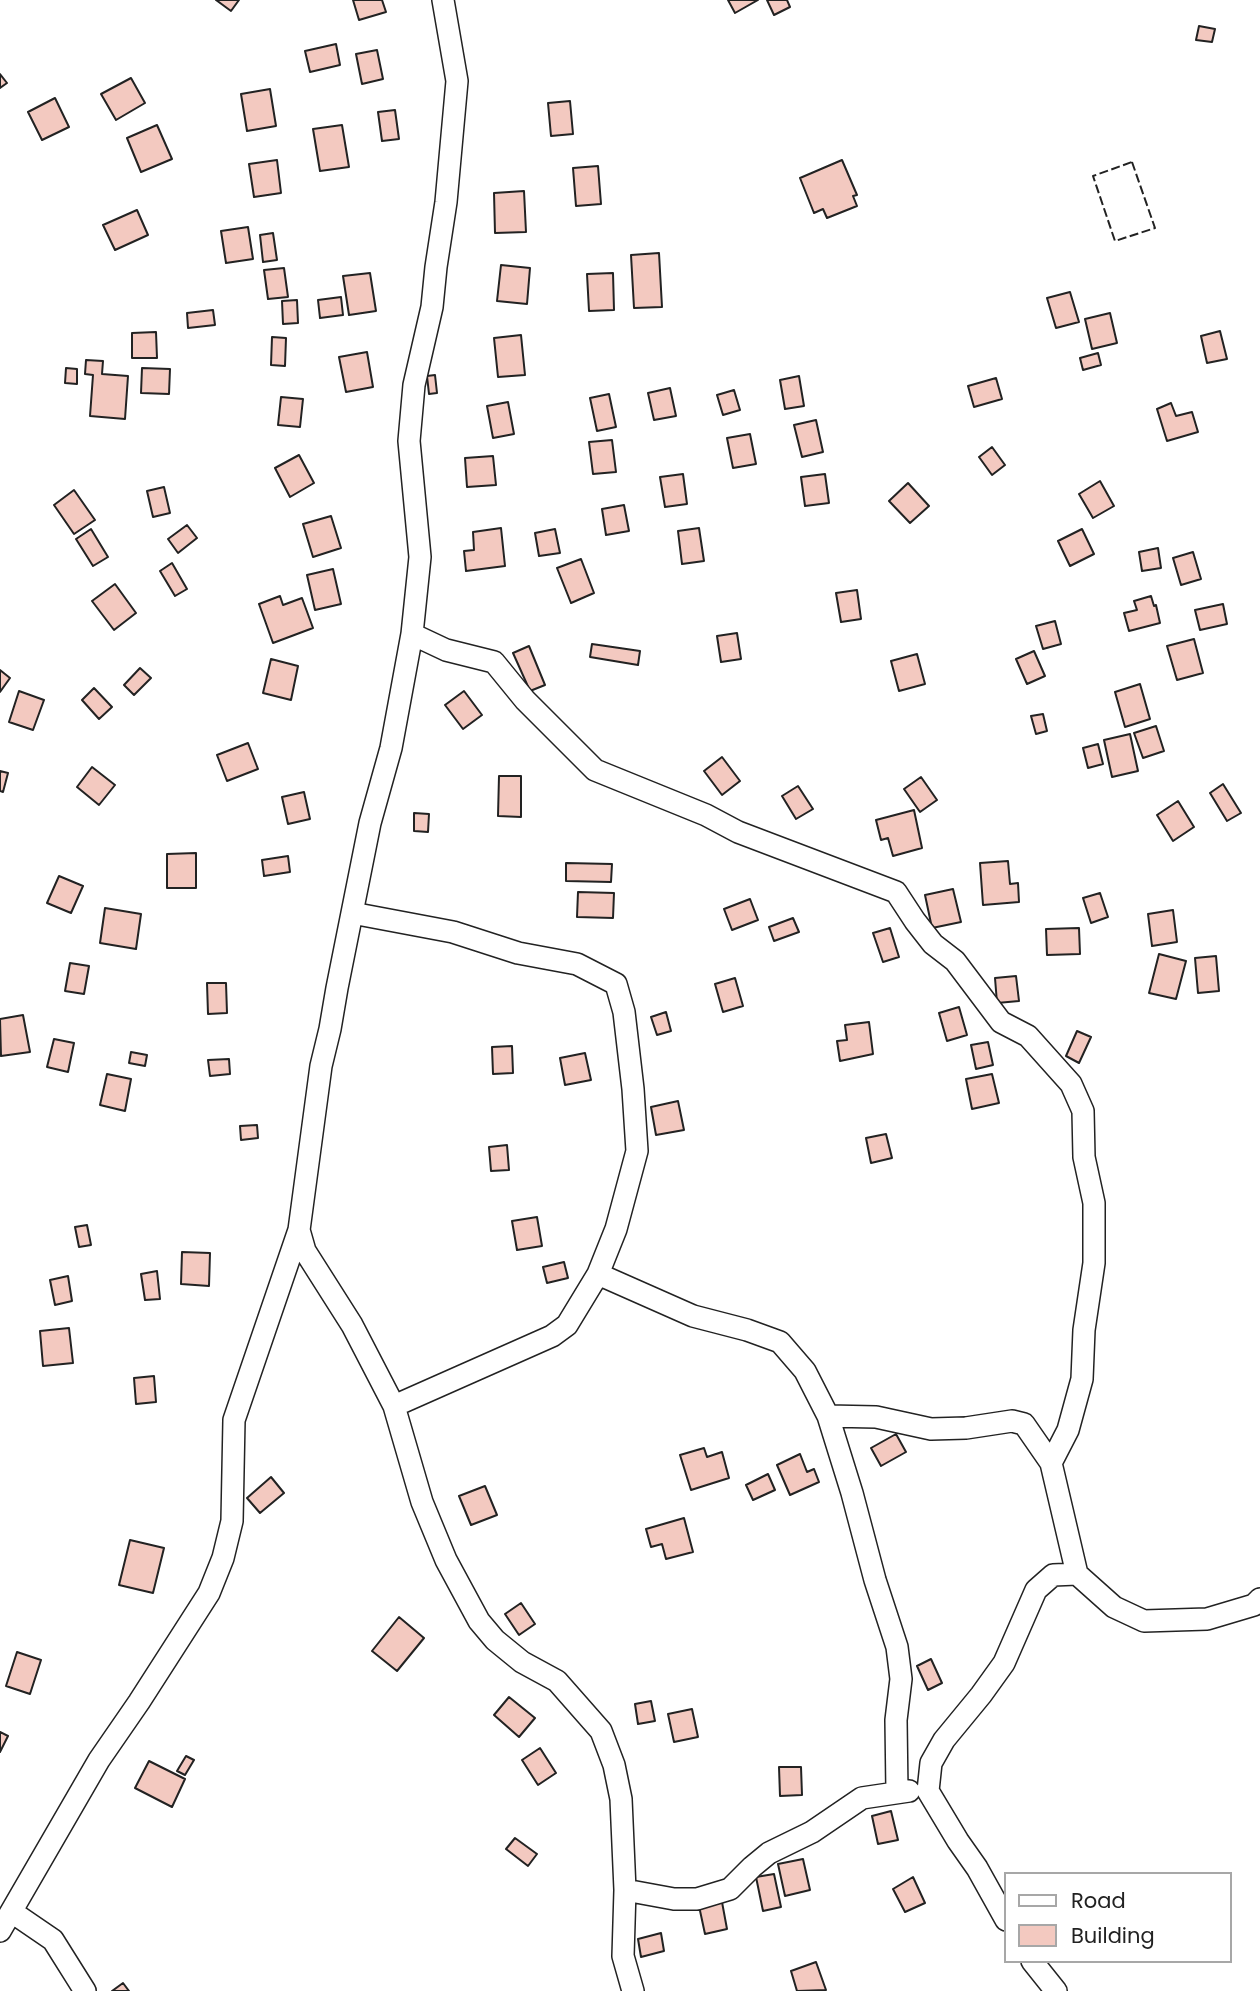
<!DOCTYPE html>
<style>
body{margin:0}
#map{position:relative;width:1260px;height:1991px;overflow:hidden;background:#fff;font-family:Poppins,sans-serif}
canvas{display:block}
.legend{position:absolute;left:1004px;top:1872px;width:228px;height:91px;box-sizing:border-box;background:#fff;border:2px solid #a7a7a7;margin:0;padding:9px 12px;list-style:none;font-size:21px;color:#222}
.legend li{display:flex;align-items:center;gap:14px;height:35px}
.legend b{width:35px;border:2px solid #a7a7a7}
</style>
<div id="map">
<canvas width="1260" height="1991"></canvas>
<ul class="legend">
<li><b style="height:9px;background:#fff"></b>Road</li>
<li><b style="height:19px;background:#f3c9c0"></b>Building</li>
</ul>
</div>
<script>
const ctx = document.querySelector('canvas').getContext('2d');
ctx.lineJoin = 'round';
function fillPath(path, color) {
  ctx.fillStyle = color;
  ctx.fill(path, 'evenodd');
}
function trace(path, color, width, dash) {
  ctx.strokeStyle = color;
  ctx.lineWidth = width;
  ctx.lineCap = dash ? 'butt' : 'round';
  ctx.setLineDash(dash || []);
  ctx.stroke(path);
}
const building = new Path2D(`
 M 216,0 L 239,0 L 231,11 Z
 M 353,0 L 382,0 L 386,12 L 359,20 Z
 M 728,0 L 758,0 L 735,13 Z
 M 767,0 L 787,0 L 790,7 L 774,15 Z
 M 1199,26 L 1215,29 L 1212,42 L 1196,40 Z
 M 336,44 L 340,65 L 310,72 L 305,51 Z
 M 377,50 L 383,79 L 362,84 L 356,54 Z
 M 0,74 L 7,83 L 0,88 Z
 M 131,78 L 145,103 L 116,120 L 101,94 Z
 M 270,89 L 276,126 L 247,131 L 241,94 Z
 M 55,98 L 69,127 L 42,140 L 28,112 Z
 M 570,101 L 573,134 L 551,136 L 548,103 Z
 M 395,110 L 399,139 L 382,141 L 378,112 Z
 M 157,125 L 172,159 L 141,172 L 127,138 Z
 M 342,125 L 349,167 L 320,171 L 313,129 Z
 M 277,160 L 281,193 L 254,197 L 249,164 Z
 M 842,160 L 857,195 L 853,196 L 857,206 L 827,218 L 823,209 L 814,213 L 800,178 Z
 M 598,166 L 601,204 L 576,206 L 573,168 Z
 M 524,191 L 526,232 L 495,233 L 494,193 Z
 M 137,210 L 148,235 L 115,250 L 103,225 Z
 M 248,227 L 253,259 L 226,263 L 221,231 Z
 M 273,233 L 277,260 L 263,262 L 260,235 Z
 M 659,253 L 662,307 L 634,308 L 631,255 Z
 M 501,265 L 530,268 L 527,304 L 497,301 Z
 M 284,268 L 288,297 L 268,299 L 264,270 Z
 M 370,273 L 376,311 L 349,315 L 343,276 Z
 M 613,273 L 614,310 L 589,311 L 587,274 Z
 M 1070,292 L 1079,322 L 1056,328 L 1047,298 Z
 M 341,297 L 343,315 L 320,318 L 318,300 Z
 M 297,300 L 298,323 L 283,324 L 282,301 Z
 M 213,310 L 215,325 L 188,328 L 187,313 Z
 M 1110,313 L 1117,343 L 1092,349 L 1085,319 Z
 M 1220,331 L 1227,359 L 1207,363 L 1201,336 Z
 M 156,332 L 157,358 L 132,358 L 132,333 Z
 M 521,335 L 525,375 L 498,377 L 494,338 Z
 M 272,337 L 286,338 L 285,366 L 271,365 Z
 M 367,352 L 373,387 L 346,392 L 339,357 Z
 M 1098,353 L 1101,365 L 1083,370 L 1080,358 Z
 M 86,360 L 103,361 L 102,374 L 128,376 L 125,419 L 90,416 L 93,375 L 85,374 Z
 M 66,368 L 77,369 L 77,384 L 65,383 Z
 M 142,368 L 170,369 L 169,394 L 141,393 Z
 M 435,375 L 437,393 L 429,394 L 427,376 Z
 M 799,376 L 804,406 L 785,409 L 780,380 Z
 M 996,378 L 1002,399 L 974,407 L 968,386 Z
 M 670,388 L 676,416 L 654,420 L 648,393 Z
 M 734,390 L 740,410 L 723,415 L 717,395 Z
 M 609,394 L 616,427 L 597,431 L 590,398 Z
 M 281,397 L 303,399 L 300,427 L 278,425 Z
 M 508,402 L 514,434 L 493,438 L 487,406 Z
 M 1171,403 L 1176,416 L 1192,412 L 1198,432 L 1167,441 L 1157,409 Z
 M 816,420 L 823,452 L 802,457 L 794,425 Z
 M 750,434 L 756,464 L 733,468 L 727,438 Z
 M 612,440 L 616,472 L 593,474 L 589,442 Z
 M 992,447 L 1005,465 L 992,475 L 979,457 Z
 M 299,455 L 314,483 L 290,497 L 275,468 Z
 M 493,456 L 496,485 L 467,487 L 465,458 Z
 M 683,474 L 687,504 L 665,507 L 660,477 Z
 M 825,474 L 829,503 L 805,506 L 801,477 Z
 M 1100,481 L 1114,506 L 1093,518 L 1079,494 Z
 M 908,483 L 929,506 L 910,523 L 889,501 Z
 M 164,487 L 170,513 L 153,517 L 147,491 Z
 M 74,490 L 95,520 L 74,534 L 54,505 Z
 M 624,505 L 629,531 L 606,535 L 602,509 Z
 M 331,516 L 341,548 L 313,557 L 303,524 Z
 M 187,525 L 197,538 L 178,553 L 168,539 Z
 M 501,528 L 505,566 L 466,571 L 464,551 L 474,550 L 473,532 Z
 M 699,528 L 704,561 L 682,564 L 678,531 Z
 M 91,529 L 108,557 L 93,566 L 76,539 Z
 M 555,529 L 560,553 L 539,556 L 535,533 Z
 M 1082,529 L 1094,554 L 1070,566 L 1058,541 Z
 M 1158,548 L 1161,568 L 1142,571 L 1139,552 Z
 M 1193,552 L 1201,579 L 1181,585 L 1173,558 Z
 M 581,559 L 594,593 L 571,603 L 557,568 Z
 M 172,563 L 187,589 L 175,596 L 160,571 Z
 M 333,569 L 341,604 L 315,610 L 307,575 Z
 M 115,584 L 136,613 L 114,630 L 92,601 Z
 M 857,590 L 861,619 L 841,622 L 836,593 Z
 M 280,596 L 283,605 L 302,598 L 313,628 L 273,643 L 259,604 Z
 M 1151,596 L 1154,606 L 1156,605 L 1160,623 L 1129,631 L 1124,613 L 1137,610 L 1134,601 Z
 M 1223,604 L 1227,624 L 1200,630 L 1195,610 Z
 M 1055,621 L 1061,644 L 1043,649 L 1036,626 Z
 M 737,633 L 741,659 L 721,662 L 717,636 Z
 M 1194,639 L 1203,673 L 1177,680 L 1167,646 Z
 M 592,644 L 640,651 L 638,665 L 590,657 Z
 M 529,646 L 545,685 L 530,691 L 513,653 Z
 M 1034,651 L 1045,676 L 1027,684 L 1016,659 Z
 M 917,654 L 925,684 L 899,691 L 891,661 Z
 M 271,659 L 298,666 L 291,700 L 263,693 Z
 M 140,668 L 151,678 L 134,695 L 124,685 Z
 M 0,670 L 10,678 L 0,692 Z
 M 1140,684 L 1150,719 L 1125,727 L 1115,692 Z
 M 94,688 L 112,707 L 99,719 L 82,700 Z
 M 19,691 L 44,700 L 33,730 L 9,722 Z
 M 464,691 L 482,715 L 463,729 L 445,705 Z
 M 1043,714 L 1047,731 L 1036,734 L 1031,716 Z
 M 1156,726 L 1164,751 L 1143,758 L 1134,733 Z
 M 1130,734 L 1138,771 L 1112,777 L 1104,740 Z
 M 248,743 L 258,769 L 227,781 L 217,755 Z
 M 1098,744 L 1103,764 L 1088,768 L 1083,748 Z
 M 722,757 L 740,781 L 722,795 L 704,771 Z
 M 92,767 L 115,785 L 99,805 L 77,787 Z
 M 0,771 L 8,773 L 3,792 L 0,791 Z
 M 499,776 L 521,776 L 521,817 L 498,816 Z
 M 921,777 L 937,800 L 920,812 L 904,789 Z
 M 1223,784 L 1241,813 L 1227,821 L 1210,793 Z
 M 798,786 L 813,809 L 796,819 L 782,796 Z
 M 304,792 L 310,819 L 288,824 L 282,797 Z
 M 1178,801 L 1194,827 L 1173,841 L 1157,815 Z
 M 914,810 L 922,848 L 893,856 L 888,838 L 881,840 L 876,820 Z
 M 414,813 L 429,814 L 428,832 L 414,831 Z
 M 196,853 L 196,888 L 167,888 L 167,854 Z
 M 288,856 L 290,872 L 264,876 L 262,860 Z
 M 1008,861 L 1010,884 L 1018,883 L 1019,902 L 983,905 L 980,863 Z
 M 566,863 L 612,864 L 611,882 L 566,881 Z
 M 59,876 L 83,886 L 71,913 L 47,903 Z
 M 953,889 L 961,922 L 932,928 L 925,895 Z
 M 578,892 L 614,893 L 613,918 L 577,917 Z
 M 1100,893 L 1108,917 L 1091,923 L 1083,898 Z
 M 750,899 L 758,920 L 732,930 L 724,909 Z
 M 105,908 L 141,914 L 136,949 L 100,943 Z
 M 1173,910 L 1177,942 L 1152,946 L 1148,914 Z
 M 793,918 L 799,932 L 774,941 L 769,927 Z
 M 890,928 L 899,957 L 883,962 L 873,933 Z
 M 1079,928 L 1080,954 L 1047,955 L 1046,929 Z
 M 1159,954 L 1186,961 L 1176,999 L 1149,993 Z
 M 1216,956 L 1219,991 L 1198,993 L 1195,958 Z
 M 70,963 L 89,966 L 84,994 L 65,991 Z
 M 1016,976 L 1019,1001 L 997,1003 L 995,978 Z
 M 735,978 L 743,1006 L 723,1012 L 715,984 Z
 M 207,983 L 226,983 L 227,1013 L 208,1014 Z
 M 959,1007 L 967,1035 L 947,1041 L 939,1013 Z
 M 666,1012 L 671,1031 L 657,1035 L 651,1017 Z
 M 23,1015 L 30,1052 L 1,1056 L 0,1019 Z
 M 869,1022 L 873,1054 L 840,1061 L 837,1041 L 847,1040 L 845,1025 Z
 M 1077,1031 L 1091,1037 L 1079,1063 L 1066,1056 Z
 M 54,1039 L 74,1043 L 68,1072 L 47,1067 Z
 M 988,1042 L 993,1065 L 976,1069 L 971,1045 Z
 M 512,1046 L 513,1073 L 493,1074 L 492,1047 Z
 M 131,1052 L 147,1055 L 145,1066 L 129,1063 Z
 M 585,1053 L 591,1080 L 565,1085 L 560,1058 Z
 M 229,1059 L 230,1074 L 210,1076 L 208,1060 Z
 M 107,1074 L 131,1079 L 125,1111 L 100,1105 Z
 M 992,1074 L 999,1103 L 972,1109 L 966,1079 Z
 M 678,1101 L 684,1130 L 656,1135 L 651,1107 Z
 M 257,1125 L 258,1138 L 241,1140 L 240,1126 Z
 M 886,1134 L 892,1158 L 871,1163 L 866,1138 Z
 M 507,1145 L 509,1170 L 491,1171 L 489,1147 Z
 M 537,1217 L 542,1246 L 517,1250 L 512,1221 Z
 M 87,1225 L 91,1245 L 79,1247 L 75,1227 Z
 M 182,1252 L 210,1253 L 209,1286 L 181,1284 Z
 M 564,1262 L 568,1278 L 547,1283 L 543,1267 Z
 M 157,1271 L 160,1299 L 145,1300 L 141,1274 Z
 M 68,1276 L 72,1301 L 55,1305 L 50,1280 Z
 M 69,1328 L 73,1363 L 43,1366 L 40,1331 Z
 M 154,1376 L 156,1402 L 136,1404 L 134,1378 Z
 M 896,1434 L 906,1452 L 881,1466 L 871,1448 Z
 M 704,1448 L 707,1457 L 722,1452 L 729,1478 L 691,1490 L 680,1455 Z
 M 800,1454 L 807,1472 L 814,1469 L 819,1482 L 790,1495 L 777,1465 Z
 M 768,1474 L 775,1490 L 753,1500 L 746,1485 Z
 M 271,1477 L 284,1493 L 260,1513 L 247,1498 Z
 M 485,1486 L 497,1515 L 471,1525 L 459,1496 Z
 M 684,1518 L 693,1552 L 666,1559 L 662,1544 L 651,1547 L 646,1529 Z
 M 130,1540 L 164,1548 L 153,1593 L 119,1585 Z
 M 521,1603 L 535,1624 L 519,1635 L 505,1614 Z
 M 399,1617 L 424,1638 L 397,1671 L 372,1651 Z
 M 17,1652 L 41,1660 L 30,1694 L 6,1686 Z
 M 931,1659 L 942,1683 L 928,1690 L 917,1666 Z
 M 509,1697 L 535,1718 L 519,1737 L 494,1715 Z
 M 651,1701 L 655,1721 L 638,1724 L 635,1704 Z
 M 692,1709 L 698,1737 L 674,1742 L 668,1714 Z
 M 0,1732 L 8,1736 L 0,1752 Z
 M 540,1748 L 556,1773 L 538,1785 L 522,1760 Z
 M 186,1756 L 194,1760 L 185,1775 L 177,1771 Z
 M 149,1761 L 185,1779 L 172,1807 L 135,1788 Z
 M 779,1767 L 801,1767 L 802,1795 L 780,1796 Z
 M 891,1811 L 898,1840 L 878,1844 L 872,1816 Z
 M 515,1838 L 537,1854 L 528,1866 L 506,1849 Z
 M 803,1859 L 810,1890 L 785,1896 L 778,1864 Z
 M 774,1874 L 781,1907 L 763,1911 L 756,1877 Z
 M 913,1877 L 925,1903 L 905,1912 L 893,1889 Z
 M 722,1902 L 727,1929 L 705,1934 L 699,1906 Z
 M 661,1933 L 664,1951 L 641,1957 L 638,1939 Z
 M 816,1962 L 826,1990 L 797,1991 L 791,1971 Z
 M 123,1983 L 129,1991 L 112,1991 Z`);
const minor = new Path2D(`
 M 412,634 L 446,650 L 494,662 L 525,700 L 595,770 L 706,815 L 738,832 L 896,892 L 915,921 L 933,944 L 955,961 L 1001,1022 L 1028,1036 L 1071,1084 L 1083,1111 L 1084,1157 L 1094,1203 L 1094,1263 L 1084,1330 L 1082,1379 L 1068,1430 L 1051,1463
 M 352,913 L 453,932 L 518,953 L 577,964 L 616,984 L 624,1012 L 633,1089 L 637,1151 L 616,1229 L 598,1274 L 567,1325 L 552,1336 L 394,1406
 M 299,1230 L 305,1251 L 352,1325 L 394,1406 L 422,1502 L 446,1560 L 479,1621 L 495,1640 L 522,1662 L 557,1681 L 601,1731 L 614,1765 L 621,1799 L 625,1890 L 623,1956 L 633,1991
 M 598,1274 L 693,1316 L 747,1330 L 780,1342 L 805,1371 L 828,1416 L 852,1493 L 875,1580 L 897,1647 L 901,1679 L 896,1720 L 897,1792
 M 828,1416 L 876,1417 L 931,1429 L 966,1428 L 1012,1421 L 1024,1424 L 1051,1463 L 1077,1574
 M 625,1890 L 674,1899 L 697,1899 L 730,1889 L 752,1867 L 769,1853 L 812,1832 L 862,1798 L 909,1791
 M 12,1912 L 53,1940 L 85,1991
 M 1006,1920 L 977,1868 L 958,1841 L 928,1791 L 931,1763 L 944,1740 L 981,1695 L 1004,1663 L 1036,1590 L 1053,1575 L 1077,1574 L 1114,1607 L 1144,1621 L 1207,1619 L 1254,1605 L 1260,1599
 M 0,1931 L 99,1760 L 139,1702 L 209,1593 L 223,1558 L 232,1521 L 234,1420 L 299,1230 L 321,1066 L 330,1029 L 337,988 L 370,823 L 391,748 L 412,634 L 420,557 L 409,441 L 414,385 L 432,307 L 436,267 L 446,202 L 457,81 L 443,0
 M 1032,1961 L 1056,1991`);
const fence = new Path2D(`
 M 1132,162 L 1155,228 L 1115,241 L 1093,176 Z`);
fillPath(building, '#f3c9c0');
trace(building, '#222', 2);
trace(minor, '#222', 24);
trace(minor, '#fff', 21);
trace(fence, '#222', 2, [9, 3.5]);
</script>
